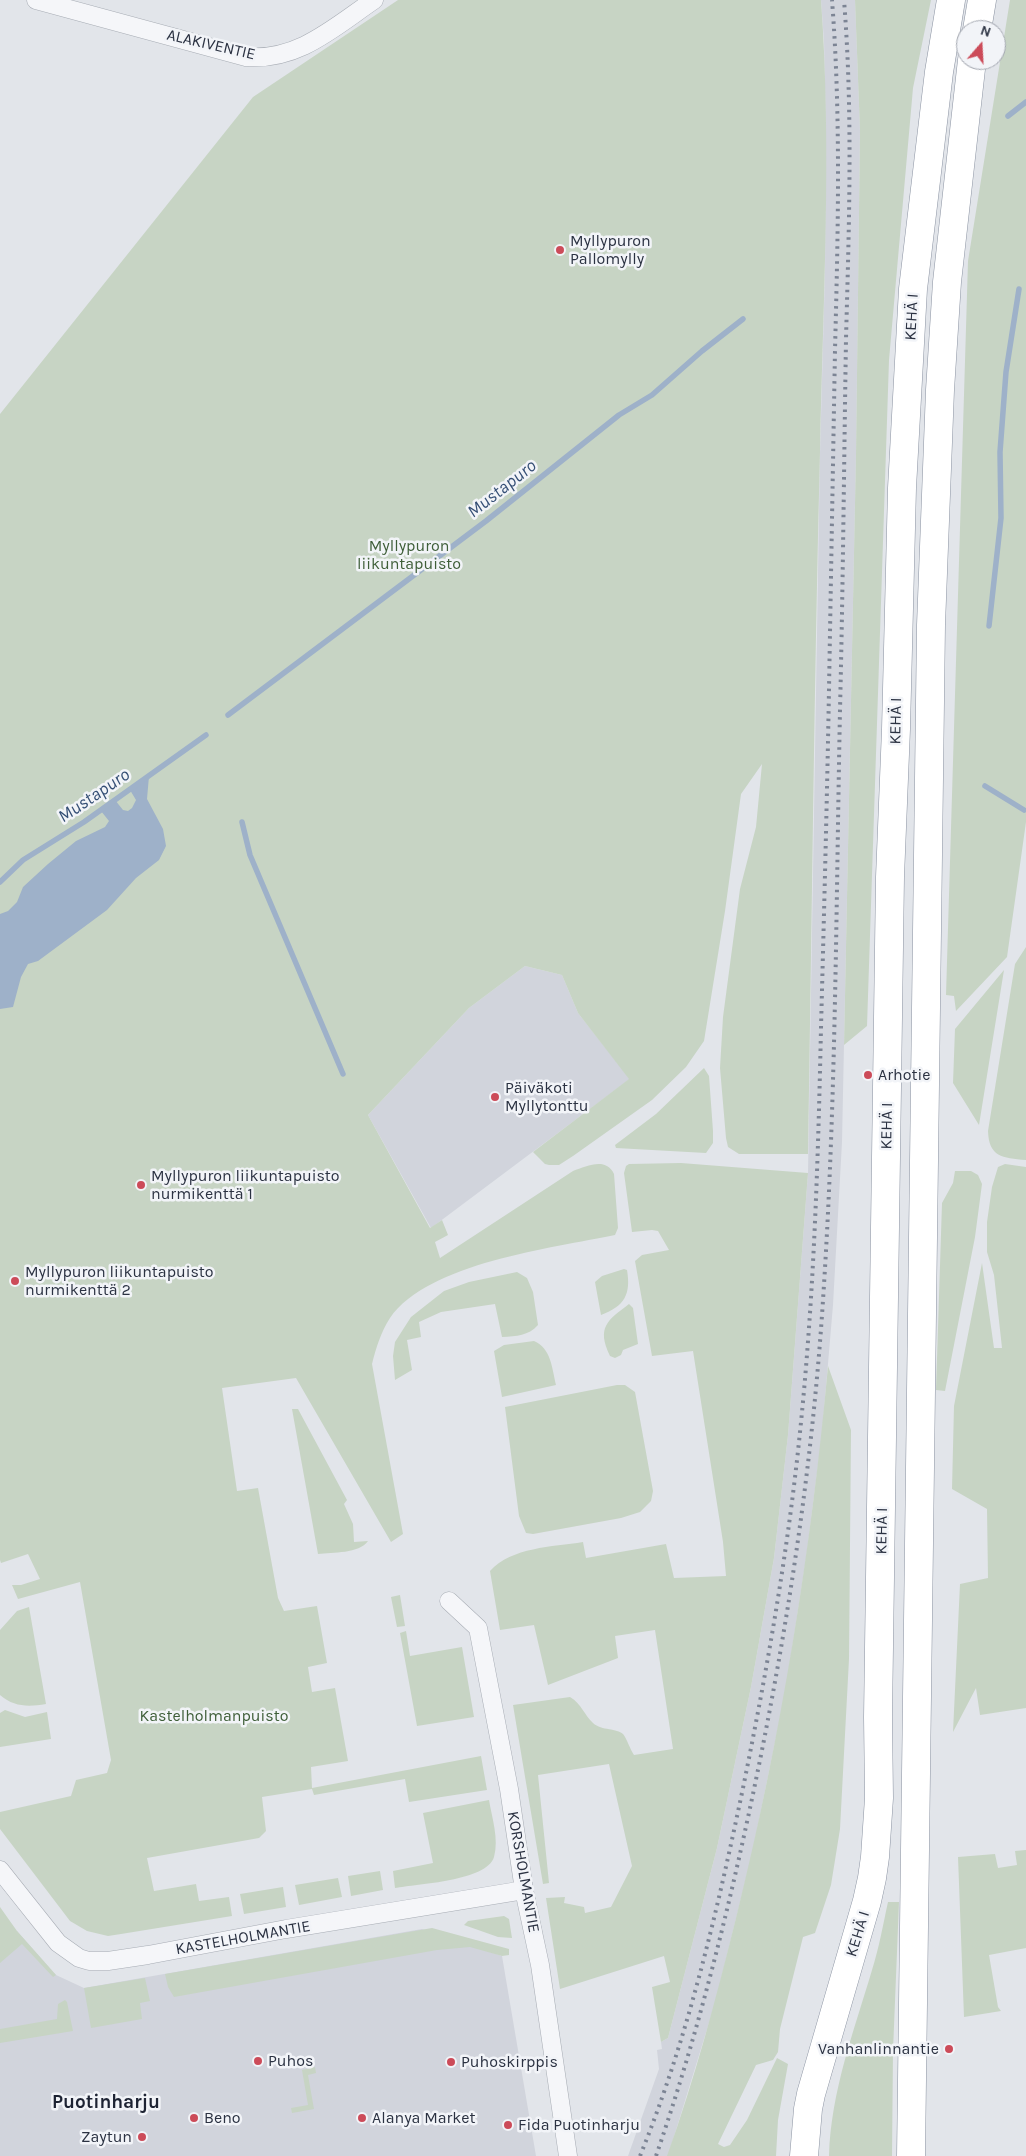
<!DOCTYPE html>
<meta charset="utf-8">
<style>
body{margin:0}
#map{position:relative;width:1026px;height:2156px;overflow:hidden;background:#e2e5ea;font-family:Karla,sans-serif}
canvas{display:block}
.north{position:absolute;left:956px;top:20px;width:50px;height:50px;box-sizing:border-box;background:#f2f4f8;border:1px solid #a2a6af;border-radius:50%;rotate:19deg;font-size:14px;font-weight:700;line-height:20px;text-align:center;color:#2b3242}
.north::after{content:'';display:block;margin:auto;width:18px;height:22px;background:#cc4b59;clip-path:polygon(50% 0,100% 100%,50% 72%,0 100%)}
</style>
<div id="map">
<canvas width="1026" height="2156"></canvas>
<div class="north">N</div>
</div>
<script>
const ctx = document.querySelector('canvas').getContext('2d');
ctx.lineJoin = 'round';
function fillPath(path, color) {
  ctx.fillStyle = color;
  ctx.fill(path, 'evenodd');
}
function trace(path, color, width, dash) {
  ctx.strokeStyle = color;
  ctx.lineWidth = width;
  ctx.lineCap = dash ? 'butt' : 'round';
  ctx.setLineDash(dash || []);
  ctx.stroke(path);
}
function label(font, color, halo, rows, align = 'center') {
  ctx.font = font + ' Karla,sans-serif';
  ctx.lineWidth = 5;
  ctx.setLineDash([]);
  ctx.textBaseline = 'middle';
  ctx.strokeStyle = halo;
  ctx.fillStyle = color;
  for (const [text, x, y, turn = 0] of rows) {
    ctx.save();
    ctx.translate(x, y);
    ctx.rotate((+turn || 0) * Math.PI / 180);
    ctx.textAlign = isNaN(turn) ? turn : align;
    if (halo) ctx.strokeText(text, 0, 0);
    ctx.fillText(text, 0, 0);
    ctx.restore();
  }
}
const built = new Path2D(`
 M 821,0 L 855,0 L 860,131 L 856,454 L 842,1142 L 833,1305 L 822,1434 L 806,1559 L 785,1694 L 752,1854 L 716,2000 L 668,2156 L 628,2156 L 659,2069 L 657,2050 L 662,2049 L 661,2042 L 668,2038 L 717,1848 L 751,1687 L 774,1558 L 788,1435 L 808,1173 L 820,453 L 825,271 L 826,135 L 824,41 Z
 M 525,966 L 562,975 L 578,1013 L 630,1079 L 431,1228 L 368,1115 L 469,1008 Z
 M 422,1929 L 502,1956 L 536,2156 L 0,2156 L 0,1948 L 17,1931 L 56,1975 L 84,1988 Z`);
const green = new Path2D(`
 M 398,0 L 821,0 C 832,150 823,302 820,452 C 814,686 812,920 808,1154 L 739,1154 L 728,1147 L 726,1138 L 720,1068 L 723,1017 L 740,889 L 756,827 L 762,764 L 741,794 L 725,911 L 704,1041 L 686,1067 L 652,1100 L 573,1156 L 559,1165 L 549,1165 L 545,1164 L 533,1152 L 629,1079 L 578,1013 L 562,975 L 525,966 L 469,1008 L 368,1115 L 430,1228 L 442,1220 L 448,1235 L 435,1242 L 440,1258 L 573,1171 C 587,1166 606,1157 614,1174 L 618,1228 L 615,1235 C 552,1248 428,1263 390,1318 C 381,1332 376,1348 372,1364 L 403,1534 L 391,1542 L 296,1378 L 222,1388 L 237,1491 L 258,1488 L 278,1598 L 284,1611 L 317,1606 L 327,1663 L 308,1667 L 312,1692 L 335,1688 L 348,1761 L 311,1767 L 312,1788 L 481,1756 L 487,1790 L 409,1802 L 405,1779 L 314,1795 L 312,1789 L 262,1797 L 266,1831 L 259,1838 L 147,1858 L 154,1891 L 196,1884 L 199,1901 L 229,1897 L 232,1916 L 121,1934 L 108,1936 L 87,1931 L 70,1921 L 0,1829 L 0,1812 L 71,1796 L 76,1780 L 107,1773 L 111,1760 L 80,1582 L 18,1599 L 12,1585 L 21,1585 L 40,1579 L 28,1554 L 1,1563 L 0,1560 L 0,414 L 253,97 Z
 M 855,0 L 931,0 L 913,88 L 889,360 L 867,1026 L 844,1045 L 856,454 L 860,131 Z
 M 1010,0 L 1026,0 L 1026,822 L 1007,957 L 956,1011 L 954,996 L 946,995 L 968,261 Z
 M 1026,947 L 1026,1160 C 1002,1158 989,1157 988,1131 L 1015,964 Z
 M 1004,970 L 979,1125 L 953,1083 L 955,1029 Z
 M 704,1068 L 709,1076 L 713,1131 L 713,1143 L 706,1153 L 616,1148 L 615,1145 L 656,1114 Z
 M 681,1163 L 808,1173 L 788,1435 L 774,1558 L 751,1687 L 717,1848 L 668,2038 L 661,2042 L 652,1987 L 670,1982 L 664,1956 L 560,1989 L 546,1898 L 565,1897 L 564,1903 L 584,1907 L 585,1913 L 611,1907 L 632,1866 L 609,1764 L 538,1775 L 549,1883 L 543,1884 L 513,1705 L 570,1697 C 582,1704 584,1715 593,1723 C 602,1731 617,1728 623,1734 C 627,1739 630,1749 634,1755 L 673,1749 L 655,1630 L 615,1636 L 618,1658 L 548,1685 L 534,1625 L 500,1630 L 490,1571 C 512,1547 552,1547 583,1542 L 586,1558 L 666,1544 L 674,1578 L 726,1576 L 723,1542 L 693,1351 L 652,1356 L 635,1261 L 642,1255 L 669,1250 L 658,1231 L 652,1230 L 632,1232 L 624,1173 L 626,1166 L 629,1164 Z
 M 1005,1164 L 1026,1167 L 1026,1708 L 980,1715 L 976,1688 L 953,1732 L 960,1584 L 988,1578 L 987,1509 L 952,1489 L 954,1406 L 982,1263 L 994,1348 L 1002,1348 L 994,1275 L 987,1252 L 987,1222 L 992,1187 L 998,1167 Z
 M 955,1171 L 971,1171 L 978,1175 L 982,1184 L 975,1237 L 945,1391 L 936,1390 L 942,1203 L 953,1183 Z
 M 624,1269 L 627,1270 C 631,1294 625,1306 601,1315 L 595,1282 L 602,1276 Z
 M 517,1272 L 527,1278 L 533,1292 L 538,1325 C 528,1336 517,1336 502,1337 L 495,1304 L 441,1312 L 419,1322 L 421,1337 L 407,1340 L 412,1370 L 395,1380 L 393,1356 L 395,1342 L 411,1317 L 444,1291 L 469,1282 Z
 M 629,1304 L 633,1308 L 638,1344 L 623,1350 L 621,1355 L 615,1358 L 610,1356 C 596,1327 608,1320 629,1304 Z
 M 534,1341 C 551,1348 552,1368 556,1385 L 502,1397 L 494,1351 L 504,1345 Z
 M 828,1366 L 851,1430 L 849,1659 L 840,1829 L 831,1885 L 815,1933 L 803,1937 L 780,2029 L 778,2052 L 773,2060 L 756,2065 L 718,2144 L 724,2147 L 730,2145 L 747,2120 L 777,2058 L 788,2064 L 778,2120 L 776,2156 L 667,2156 C 695,2078 716,1999 736,1918 C 781,1737 811,1552 828,1366 Z
 M 617,1385 L 625,1385 L 635,1392 L 653,1491 L 651,1501 L 640,1512 L 621,1518 L 533,1534 L 526,1533 L 519,1516 L 505,1407 Z
 M 292,1409 L 298,1409 L 347,1500 L 344,1504 L 353,1524 L 354,1542 L 368,1541 C 359,1554 333,1552 318,1554 Z
 M 400,1595 L 405,1626 L 397,1627 L 391,1597 Z
 M 29,1607 L 46,1704 C 28,1707 14,1707 0,1695 L 0,1630 L 17,1611 Z
 M 406,1631 L 410,1656 L 462,1647 L 474,1717 L 417,1726 L 400,1633 Z
 M 5,1710 L 25,1717 L 47,1712 L 51,1739 L 0,1747 L 0,1713 Z
 M 489,1800 C 492,1818 499,1839 494,1857 C 487,1881 417,1884 395,1888 L 393,1871 L 433,1863 L 423,1813 Z
 M 1026,1850 L 1026,1948 L 989,1955 L 998,2007 L 1001,2011 L 964,2017 L 958,1857 L 995,1854 L 998,1868 L 1017,1865 L 1015,1851 Z
 M 380,1871 L 383,1890 L 351,1896 L 348,1876 Z
 M 338,1878 L 342,1897 L 299,1905 L 295,1885 Z
 M 283,1887 L 286,1907 L 244,1914 L 240,1894 Z
 M 888,1902 L 899,1902 L 893,2051 L 892,2156 L 829,2156 C 831,2091 854,2031 872,1970 C 879,1948 883,1925 888,1902 Z
 M 0,1907 L 17,1931 L 56,1975 L 53,1977 L 22,1944 L 0,1963 Z
 M 504,1916 L 509,1919 L 512,1938 L 498,1937 L 464,1925 L 468,1921 Z
 M 432,1928 L 509,1949 L 509,1955 L 502,1956 L 470,1947 L 437,1950 L 174,1997 L 168,1987 L 165,1974 Z
 M 145,1978 L 150,2001 L 140,2003 L 142,2019 L 91,2028 L 84,1988 Z
 M 65,2000 L 67,2002 L 73,2031 L 0,2043 L 0,2029 L 57,2019 L 58,2004 Z
 M 315,2067 L 316,2073 L 308,2075 L 314,2109 L 292,2113 L 291,2108 L 308,2105 L 302,2070 Z`);
const water = new Path2D(`
 M 149,776 L 147,799 L 163,829 L 166,846 L 159,860 L 136,878 L 107,910 L 38,961 L 28,964 L 21,977 L 13,1007 L 0,1009 L 0,914 L 8,911 L 17,902 L 23,887 L 48,864 L 76,841 L 105,827 L 109,821 L 101,811 L 115,800 L 123,810 L 128,811 L 132,808 L 136,800 L 130,790 Z`);
const stream = new Path2D(`
 M 1008,116 L 1026,102
 M 989,626 L 1001,518 L 1000,452 L 1006,372 L 1019,289
 M 228,715 L 486,521 L 619,415 L 652,395 L 702,351 L 743,319
 M 985,786 L 1024,810
 M 242,822 L 250,855 L 343,1074
 M 0,882 L 23,860 L 84,822 L 206,735`);
const minor = new Path2D(`
 M 36,0 L 246,57 C 298,61 333,28 374,0
 M 449,1601 L 478,1628 L 509,1789 L 524,1890 L 540,1965 L 568,2156
 M 0,1870 L 58,1943 L 79,1958 L 89,1961 L 108,1961 L 148,1955 L 286,1929 L 524,1890`);
const trunk = new Path2D(`
 M 977,30 L 982,0
 M 804,2156 L 808,2109 L 811,2094 L 867,1901 L 872,1878 L 875,1857 L 879,1798 L 878,1717 L 890,877 L 896,729 L 902,488 L 913,289 L 939,72 L 951,0
 M 911,2156 L 931,625 L 940,390 L 947,282 L 972,60`);
const rail = new Path2D(`
 M 640,2156 C 688,2038 717,1912 743,1788 C 767,1670 788,1551 800,1432 C 814,1297 818,1163 821,1028 C 824,915 827,802 829,689 C 831,576 833,463 835,350 C 838,233 841,116 832,0
 M 656,2156 C 700,2028 732,1897 759,1765 C 790,1612 813,1456 823,1300 C 836,1104 836,907 840,710 C 843,586 844,462 846,339 C 849,226 853,113 844,0`);
const markers = [
 [560,250,5,"#cc4b59"],
 [868,1075,5,"#cc4b59"],
 [495,1097,5,"#cc4b59"],
 [141,1185,5,"#cc4b59"],
 [15,1281,5,"#cc4b59"],
 [949,2049,5,"#cc4b59"],
 [258,2061,5,"#cc4b59"],
 [451,2062,5,"#cc4b59"],
 [194,2118,5,"#cc4b59"],
 [362,2118,5,"#cc4b59"],
 [508,2125,5,"#cc4b59"],
 [142,2137,5,"#cc4b59"]
];
const streetNames = [
 ["ALAKIVENTIE",211,45,13],
 ["KEHÄ I",912,317,-87],
 ["KEHÄ I",896,721,-89],
 ["KEHÄ I",887,1126,-89],
 ["KEHÄ I",882,1531,-89],
 ["KORSHOLMANTIE",523,1872,80],
 ["KEHÄ I",858,1934,-73],
 ["KASTELHOLMANTIE",243,1938,-10]
];
const poiNames = [
 ["Myllypuron",570,241],
 ["Pallomylly",570,259],
 ["Arhotie",878,1075],
 ["Päiväkoti",505,1088],
 ["Myllytonttu",505,1106],
 ["Myllypuron liikuntapuisto",151,1176],
 ["nurmikenttä 1",151,1194],
 ["Myllypuron liikuntapuisto",25,1272],
 ["nurmikenttä 2",25,1290],
 ["Vanhanlinnantie",939,2049,"right"],
 ["Puhos",268,2061],
 ["Puhoskirppis",461,2062],
 ["Beno",204,2118],
 ["Alanya Market",372,2118],
 ["Fida Puotinharju",518,2125],
 ["Zaytun",132,2137,"right"]
];
const parkNames = [
 ["Myllypuron",409,546],
 ["liikuntapuisto",409,564],
 ["Kastelholmanpuisto",214,1716]
];
const waterNames = [
 ["Mustapuro",502,489,-38],
 ["Mustapuro",94,796,-34]
];
const quarterNames = [
 ["Puotinharju",106,2103]
];
fillPath(built, '#d1d4dc');
fillPath(green, '#c7d4c4');
fillPath(water, '#9eb1c9');
trace(stream, '#9eb1c9', 5.5);
trace(minor, '#a7acb4', 19);
trace(trunk, '#8a92a1', 29);
trace(minor, '#f5f6f9', 18);
trace(trunk, '#fff', 28);
trace(rail, '#7c8494', 4, [2.5, 5]);
for (const [x, y, r, color] of markers) {
  const dot = new Path2D();
  dot.arc(x, y, r, 0, 2 * Math.PI);
  ctx.fillStyle = color;
  ctx.fill(dot);
  trace(dot, '#f2f4f8', 2);
}
label('16px', '#2b3242', '#f2f4f8', streetNames);
label('16px', '#2b3242', '#f2f4f8', poiNames, 'left');
label('16px', '#3e5e38', '#f2f4f8', parkNames);
label('italic 18px', '#354f75', '#f2f4f8', waterNames);
label('bold 19px', '#1d2333', '#f2f4f8', quarterNames);
</script>
